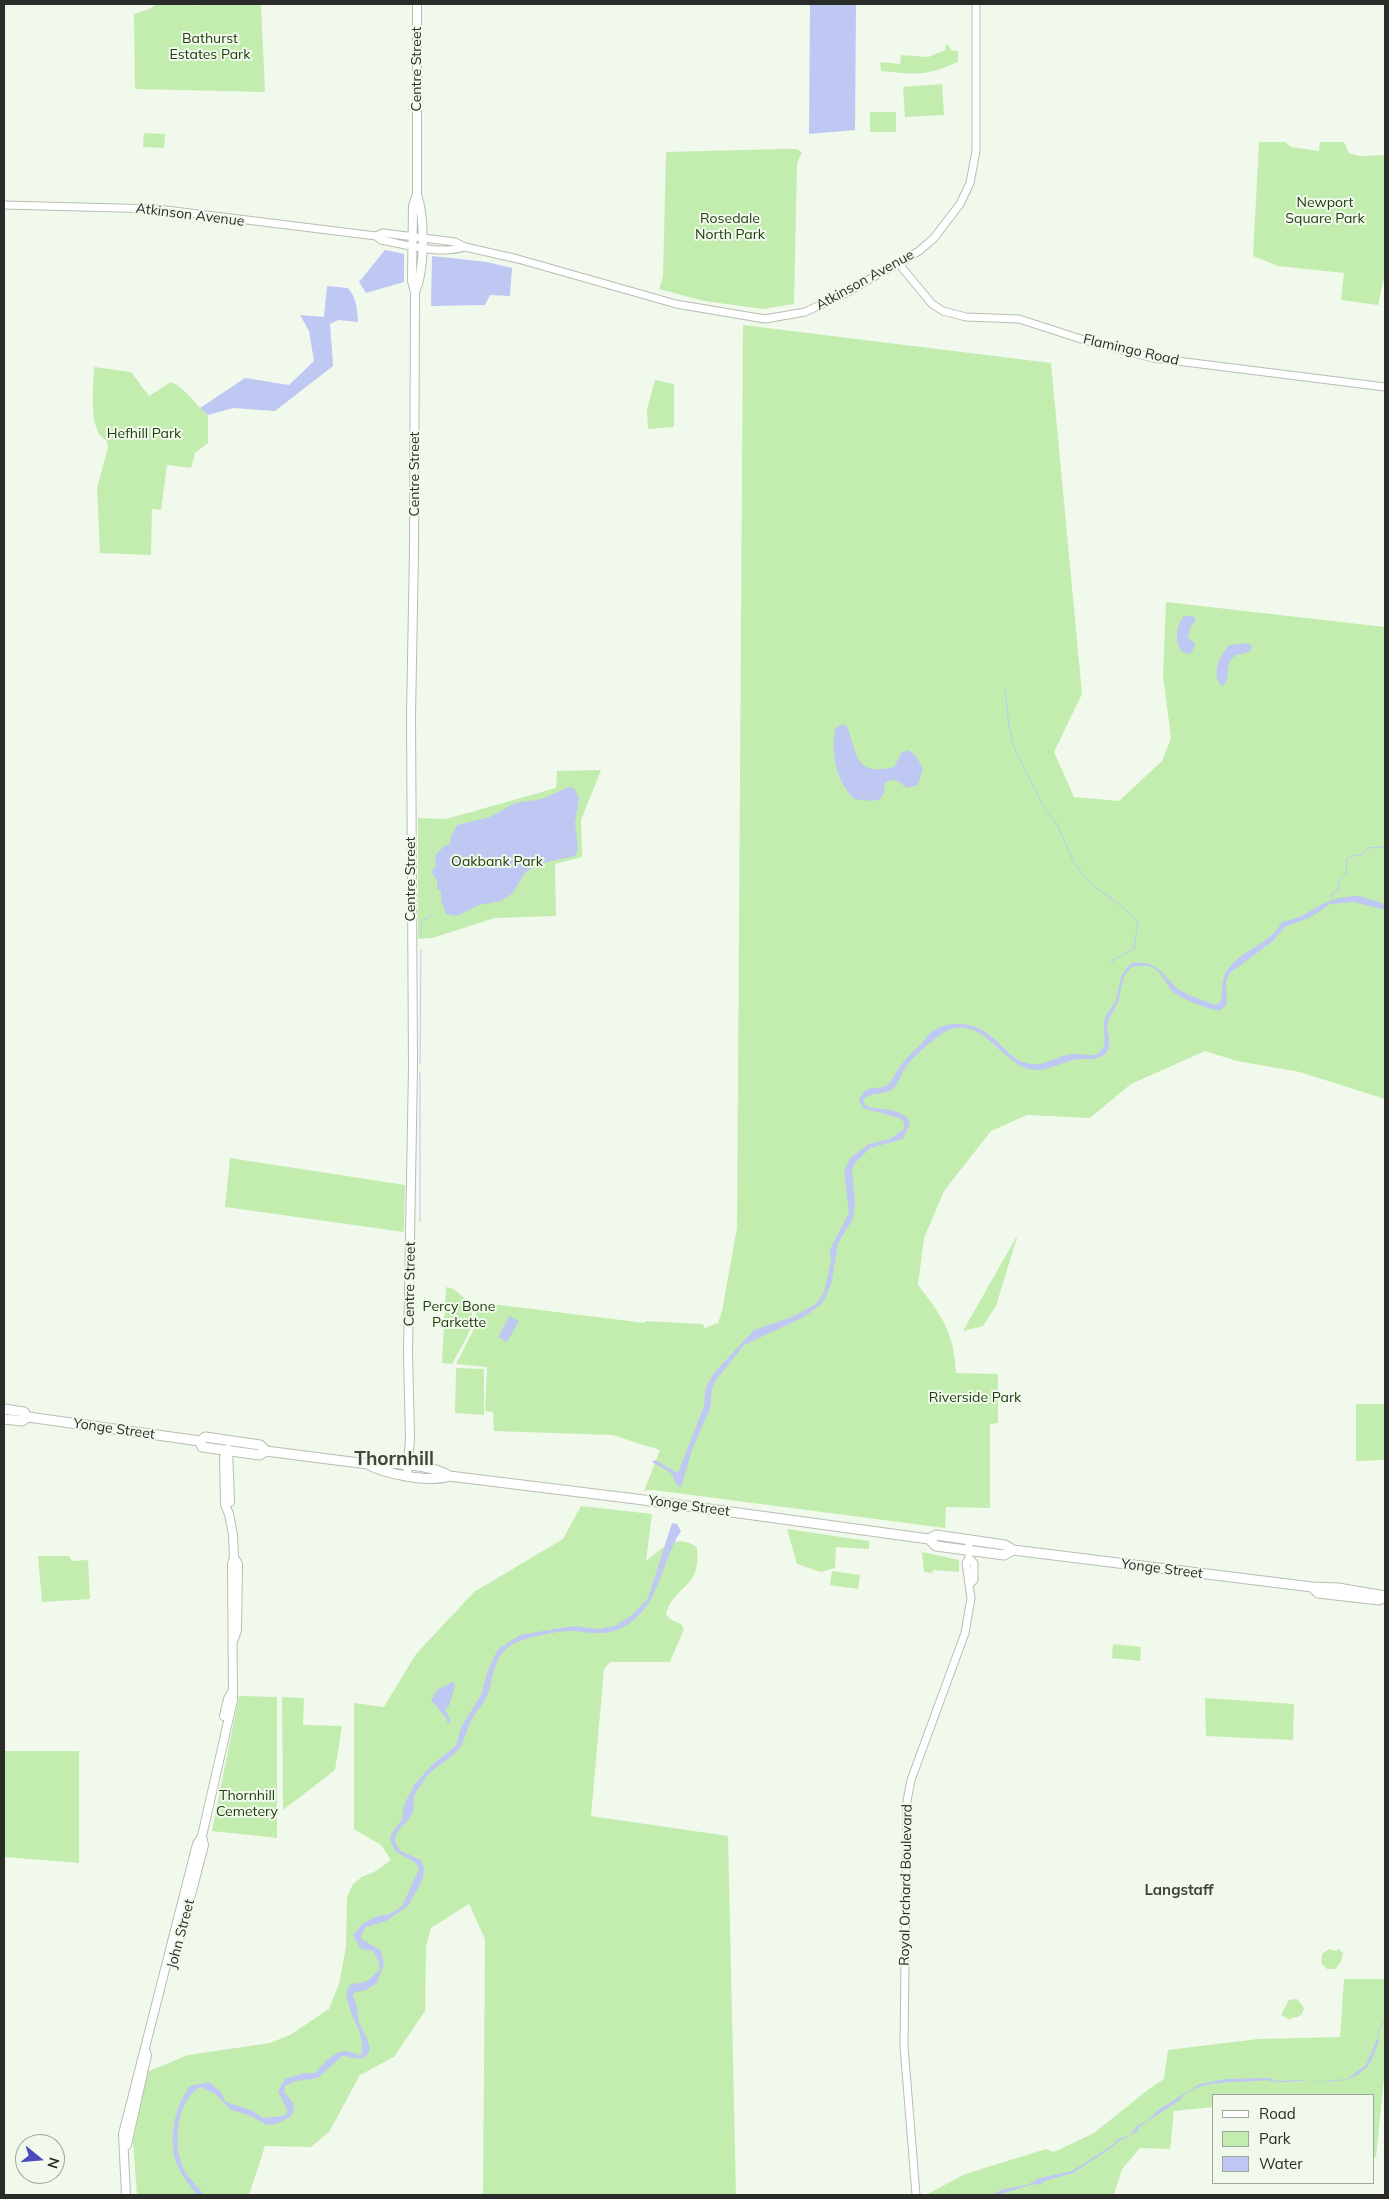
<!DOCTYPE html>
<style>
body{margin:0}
#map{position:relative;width:1389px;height:2199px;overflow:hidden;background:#f0f9ec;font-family:Mulish,sans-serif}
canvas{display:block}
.frame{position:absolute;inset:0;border:5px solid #292c28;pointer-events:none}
.legend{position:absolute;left:1212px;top:2094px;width:162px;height:90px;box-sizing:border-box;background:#f0f9ec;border:1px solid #a0a79e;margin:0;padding:6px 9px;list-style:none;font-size:15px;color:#292c28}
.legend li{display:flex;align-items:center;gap:10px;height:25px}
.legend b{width:25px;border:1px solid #a0a79e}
.north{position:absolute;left:15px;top:2134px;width:50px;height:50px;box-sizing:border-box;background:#f0f9ec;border:1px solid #a0a79e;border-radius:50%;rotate:107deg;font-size:14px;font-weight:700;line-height:20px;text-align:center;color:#292c28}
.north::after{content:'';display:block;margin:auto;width:18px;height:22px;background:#494ac0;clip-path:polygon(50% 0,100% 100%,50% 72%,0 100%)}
</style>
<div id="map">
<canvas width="1389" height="2199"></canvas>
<div class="frame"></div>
<ul class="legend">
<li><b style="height:6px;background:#fff"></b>Road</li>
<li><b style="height:14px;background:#c3edae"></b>Park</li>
<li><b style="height:14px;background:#bfc7f3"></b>Water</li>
</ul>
<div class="north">N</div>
</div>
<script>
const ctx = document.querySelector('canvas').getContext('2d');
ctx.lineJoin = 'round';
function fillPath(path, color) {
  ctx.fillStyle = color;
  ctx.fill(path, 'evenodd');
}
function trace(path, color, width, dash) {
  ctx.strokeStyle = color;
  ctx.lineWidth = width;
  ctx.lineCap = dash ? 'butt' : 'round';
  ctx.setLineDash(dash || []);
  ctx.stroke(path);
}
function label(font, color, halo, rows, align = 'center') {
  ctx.font = font + ' Mulish,sans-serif';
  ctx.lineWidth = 4;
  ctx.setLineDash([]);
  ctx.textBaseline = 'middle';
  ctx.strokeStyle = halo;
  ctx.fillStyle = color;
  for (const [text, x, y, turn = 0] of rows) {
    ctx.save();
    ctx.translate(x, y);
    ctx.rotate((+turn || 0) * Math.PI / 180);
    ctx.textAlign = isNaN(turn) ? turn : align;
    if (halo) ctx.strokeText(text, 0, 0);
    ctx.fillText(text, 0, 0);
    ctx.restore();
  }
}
const green = new Path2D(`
 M 157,4 L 190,4 L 193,6 L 195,4 L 261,4 L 265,92 L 135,89 L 134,14 L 147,10 Z
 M 948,44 L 951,50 L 958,51 L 958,62 C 924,77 915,74 881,71 L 880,62 L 900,64 L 901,55 L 928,57 L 946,50 L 945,46 Z
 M 942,84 L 944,115 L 905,117 L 903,87 Z
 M 870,112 L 896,112 L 896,132 L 870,132 Z
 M 144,133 L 165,134 L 164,148 L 143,147 Z
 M 1259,142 L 1285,142 L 1291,147 L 1319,151 L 1320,142 L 1344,142 L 1349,153 L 1359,156 L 1385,155 L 1385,273 L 1378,305 L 1341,300 L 1344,273 L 1278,266 L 1253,256 Z
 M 781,149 L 796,149 L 802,152 L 797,163 L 794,304 L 763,309 L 704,301 L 659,289 L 663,277 L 666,152 Z
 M 743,325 L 1051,363 L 1082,694 L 1054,752 L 1074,797 L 1119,801 L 1162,761 L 1171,738 L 1163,675 L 1166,602 L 1385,627 L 1385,1099 L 1300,1072 L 1237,1061 L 1205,1051 L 1131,1084 L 1090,1118 L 1027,1115 L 991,1131 L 944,1191 L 924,1238 L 918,1285 C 942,1316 954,1332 956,1373 L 998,1374 L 998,1423 L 990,1424 L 990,1508 L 946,1507 L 945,1528 L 653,1490 L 644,1491 L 660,1450 L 612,1435 L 494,1431 L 493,1412 L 485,1411 L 487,1367 L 456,1364 L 476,1325 L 476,1302 L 645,1323 L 646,1321 L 702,1324 L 705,1328 L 718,1323 L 722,1311 L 737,1228 Z
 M 94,367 L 131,372 L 149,396 L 171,382 C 187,389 195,405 208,415 L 208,443 L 195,453 L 191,468 L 167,465 L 161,510 L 152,509 L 151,555 L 100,553 L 97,488 L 108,448 L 107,441 C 87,432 94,386 94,367 Z
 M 655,380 L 674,384 L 674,427 L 648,429 L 647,409 Z
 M 601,770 L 581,820 L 582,857 L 555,864 L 556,916 L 495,918 L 432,938 L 418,939 L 418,818 L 446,819 L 556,788 L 557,771 Z
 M 230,1158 L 405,1185 L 404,1232 L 225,1207 Z
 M 1018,1234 L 996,1306 L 983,1326 L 963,1331 Z
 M 446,1287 C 454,1288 457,1291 463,1297 C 484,1317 463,1343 452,1364 L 442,1363 Z
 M 456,1368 L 484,1369 L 484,1415 L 455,1413 Z
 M 1356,1404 L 1385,1404 L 1385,1460 L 1356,1461 Z
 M 581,1506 L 652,1514 L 646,1561 C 664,1547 675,1533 697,1547 C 701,1591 676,1582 666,1614 L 670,1619 L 681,1624 L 684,1629 L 670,1662 L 610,1662 L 604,1669 L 591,1816 L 728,1836 L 736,2195 L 483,2195 L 485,1939 L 469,1904 L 431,1928 L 426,1947 L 425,2011 L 394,2057 L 360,2075 L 329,2132 L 311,2147 L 265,2146 L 249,2195 L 137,2195 L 133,2142 L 147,2072 L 188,2055 L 270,2043 L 290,2035 L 329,2009 L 339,1984 L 346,1947 L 347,1897 L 353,1884 L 362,1877 L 374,1872 L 391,1860 L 381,1845 L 354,1829 L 354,1703 L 384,1707 L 416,1654 L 474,1592 L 563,1539 Z
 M 787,1529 L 869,1541 L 869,1549 L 836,1547 L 835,1568 L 821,1572 L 797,1564 Z
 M 922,1552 L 959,1560 L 959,1572 L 934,1570 L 931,1573 L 924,1572 Z
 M 38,1556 L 69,1556 L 72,1561 L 88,1560 L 90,1599 L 42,1602 Z
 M 832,1571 L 860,1575 L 858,1589 L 830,1585 Z
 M 1113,1644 L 1141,1647 L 1140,1661 L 1112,1658 Z
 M 239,1696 L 277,1697 L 277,1838 L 212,1831 Z
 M 282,1697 L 304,1698 L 303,1725 L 342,1726 L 335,1770 L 283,1810 Z
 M 1205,1698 L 1294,1704 L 1293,1740 L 1206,1736 Z
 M 4,1751 L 79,1751 L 79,1863 L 4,1857 Z
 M 1338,1948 L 1343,1953 L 1341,1962 L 1335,1969 L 1327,1969 L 1321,1963 L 1322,1954 L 1329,1949 L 1337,1951 Z
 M 1344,1979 L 1385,1979 L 1385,2069 L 1376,2157 L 1373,2157 L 1373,2095 L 1213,2095 L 1213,2107 L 1174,2111 L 1170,2149 L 1140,2148 L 1122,2169 L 1114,2195 L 926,2195 L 965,2174 L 1046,2149 L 1054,2152 L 1094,2133 L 1149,2089 L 1164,2079 L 1168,2050 L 1258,2039 L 1340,2037 Z
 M 1297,1999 L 1304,2008 C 1302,2016 1299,2017 1291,2018 L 1290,2020 L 1281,2015 L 1289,2000 Z`);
const water = new Path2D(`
 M 810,4 L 856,4 L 855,130 L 809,134 Z
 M 385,250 L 404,254 L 404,282 L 366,293 L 359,282 Z
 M 432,256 L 487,262 L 512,268 L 510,296 L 490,295 L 485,305 L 431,306 Z
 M 327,286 L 348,288 C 357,299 357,308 358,322 L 338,320 L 330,324 L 333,366 L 275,411 L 233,408 L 208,415 L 200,408 L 245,378 L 289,385 L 314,361 L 309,331 L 300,315 L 324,317 Z
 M 1184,616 L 1193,616 L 1196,620 L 1190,628 L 1188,637 L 1195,644 L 1192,652 L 1187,654 C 1173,649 1175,625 1184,616 Z
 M 1247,643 L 1252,646 L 1251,650 C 1248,653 1245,653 1240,654 C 1225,658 1229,669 1227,681 L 1222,686 C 1210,675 1220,654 1230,645 Z
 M 842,724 L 847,726 C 858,754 854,777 894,767 L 902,752 L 908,750 L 915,755 L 923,768 L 918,785 L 907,788 L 896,780 L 888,781 L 884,784 L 885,791 L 880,799 L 872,801 L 854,799 C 836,781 831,754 835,729 Z
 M 569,787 L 574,788 L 579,798 L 575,823 L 578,848 L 575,856 L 538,864 L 525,873 L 512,894 L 501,901 L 479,905 L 457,916 L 446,914 L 441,900 L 441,891 L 437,889 L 437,880 L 433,875 L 432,870 L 436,867 L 435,856 L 444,846 L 450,844 L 451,836 L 457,825 L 490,817 L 515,803 L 542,799 Z
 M 1359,896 L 1385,904 L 1385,910 L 1354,902 L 1330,904 L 1311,917 L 1285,927 L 1273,941 L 1230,973 L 1226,981 L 1227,1004 L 1221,1010 C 1212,1012 1177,997 1171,990 C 1159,973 1158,962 1132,967 C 1119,978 1123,991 1117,1004 C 1114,1010 1110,1016 1108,1021 C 1105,1034 1116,1048 1102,1056 C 1092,1062 1083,1057 1073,1060 C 1061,1063 1048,1070 1036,1070 C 1003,1069 987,1018 951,1029 C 939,1033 912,1058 905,1068 C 901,1074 899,1083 894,1088 C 885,1096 872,1091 863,1100 L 865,1105 L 869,1107 C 883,1110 904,1108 910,1123 L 903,1139 L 870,1148 L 855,1163 L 852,1171 L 855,1203 L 853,1219 L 838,1243 L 832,1281 L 826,1297 L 820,1305 L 804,1317 L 744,1345 L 716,1380 L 712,1388 L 710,1409 L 693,1447 L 681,1487 L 677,1485 L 671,1473 L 652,1462 L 655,1460 L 678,1473 L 704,1406 L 706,1387 L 714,1373 L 754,1330 L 792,1317 L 816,1304 L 824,1293 L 831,1260 L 830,1249 L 849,1213 L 844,1171 L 850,1158 L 869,1144 L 890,1139 L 904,1129 L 904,1122 L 899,1118 L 863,1108 L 859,1101 C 865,1080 883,1094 891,1081 C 900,1065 906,1058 919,1046 C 923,1043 925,1038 929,1034 C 946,1020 971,1021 988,1034 C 1003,1044 1012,1062 1031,1064 C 1047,1066 1059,1054 1075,1054 C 1082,1053 1090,1057 1097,1054 C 1109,1048 1103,1033 1104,1023 C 1105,1014 1110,1010 1114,1003 C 1122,987 1115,978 1132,963 C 1165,960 1161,980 1185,993 C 1194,998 1205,1000 1214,1005 L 1220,1003 C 1224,992 1220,983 1226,972 C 1239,950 1270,945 1282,922 C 1289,920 1298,918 1304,915 C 1322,903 1337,896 1359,896 Z
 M 510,1316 L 519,1321 L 507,1342 L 498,1337 Z
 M 672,1523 L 677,1524 L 681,1531 C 662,1559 662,1595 636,1618 C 614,1637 599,1634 573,1631 C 560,1630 529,1637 517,1642 C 492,1653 495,1676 487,1696 C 483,1705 475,1712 471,1721 C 467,1729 465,1739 461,1746 C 451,1761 432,1766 423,1782 C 421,1786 417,1790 415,1794 C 412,1801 416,1809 411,1816 C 406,1825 396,1828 395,1841 L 400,1851 L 421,1860 L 424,1868 L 423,1879 L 408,1906 L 386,1921 L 366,1927 L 361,1936 L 362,1939 L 381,1951 L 384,1965 L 377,1983 L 366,1990 L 355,1992 L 353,1996 C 358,2005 357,2012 359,2022 C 362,2032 377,2049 365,2057 C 359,2061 348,2056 342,2056 L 318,2078 L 296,2081 L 285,2086 L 284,2092 L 293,2103 L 294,2111 L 290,2117 L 276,2124 L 267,2125 L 251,2116 L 231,2110 L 215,2094 L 200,2087 C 176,2102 173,2143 183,2168 C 188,2178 198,2186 204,2195 L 197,2195 C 190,2186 183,2177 178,2167 C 167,2142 174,2107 190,2086 L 209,2082 L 220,2091 L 226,2102 L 251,2110 L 263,2118 L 283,2116 L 288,2112 L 278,2091 L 285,2079 L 304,2073 L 315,2073 L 328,2059 L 339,2052 L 347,2051 L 359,2055 L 362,2054 C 366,2031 345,2014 347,1990 L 351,1984 C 368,1982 367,1982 380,1969 L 378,1960 L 373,1951 L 361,1949 L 353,1935 L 362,1924 L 375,1917 L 390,1914 L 402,1906 L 419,1869 L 416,1863 L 395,1851 L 390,1839 L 391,1834 L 402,1819 L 404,1805 L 414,1785 L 433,1764 L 456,1746 L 461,1727 L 481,1695 L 489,1667 L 498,1649 L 520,1635 L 573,1626 L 599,1629 L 615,1626 L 632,1615 L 648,1598 Z
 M 453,1682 L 455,1686 L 449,1706 L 445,1709 L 451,1721 L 448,1724 L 446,1718 L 431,1700 L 437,1690 Z
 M 1378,2036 C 1380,2043 1376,2047 1374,2054 C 1362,2087 1330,2081 1302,2081 C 1290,2081 1279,2084 1267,2080 C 1243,2084 1196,2077 1180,2100 L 1139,2127 L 1137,2130 L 1139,2134 L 1136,2132 C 1129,2138 1118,2139 1114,2146 L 1073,2173 L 1044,2181 L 1041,2185 L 1034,2184 L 997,2195 L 990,2195 L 1004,2189 L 1027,2185 L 1040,2178 L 1072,2171 L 1111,2146 L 1118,2139 L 1131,2135 L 1136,2126 L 1147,2121 L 1158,2110 L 1200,2084 L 1226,2079 L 1268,2078 L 1277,2081 L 1301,2080 L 1314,2082 L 1347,2079 L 1366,2065 Z`);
const stream = new Path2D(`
 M 1005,688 L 1009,726 L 1015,750 L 1046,811 L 1057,824 L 1074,863 L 1092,885 L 1115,901 L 1138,921 L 1134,949 L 1111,961 L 1113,962
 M 1332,900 L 1332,893 L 1339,890 L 1338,882 L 1346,874 L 1347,859 L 1354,855 L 1361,856 L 1367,848 L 1385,847
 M 421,936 L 421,921 L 432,915
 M 420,1063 L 421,950
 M 420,1221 L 420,1072
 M 1378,2035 L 1380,2028 L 1385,2020`);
const tertiary = new Path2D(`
 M 4,205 L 158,209 L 376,236 L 383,233 L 455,242 L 465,247 L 518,259 L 676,304 L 765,319 L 805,312 L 842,295 L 919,251 L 934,238 L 960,204 L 970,183 L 976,151 L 976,4
 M 376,236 L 381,240 C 408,245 439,255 465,247
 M 899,264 L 932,304 L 943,311 L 966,317 L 1019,319 L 1084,340 L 1153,358 L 1385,387
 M 969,1558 L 974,1563 L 974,1580 L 970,1584
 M 916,2195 L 904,2046 L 907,1801 L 911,1780 L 965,1633 L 971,1598 L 966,1563 L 969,1558 L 969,1539`);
const secondary = new Path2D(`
 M 415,292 C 425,269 425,218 417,194 L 417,4
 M 228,1449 L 230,1502
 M 407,1475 L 410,1439 L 408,1351 L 413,1067 L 411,716 L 414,550 L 415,292 L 412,281 L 413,206 L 417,194
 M 234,1557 L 238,1564 L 237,1630 L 234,1639
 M 224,1716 L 228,1699 L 232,1692
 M 174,1960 L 204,1845 L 202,1836
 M 127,2145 L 147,2055 L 145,2050
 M 126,2195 L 123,2134 L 197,1844 L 202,1836 L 233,1700 L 232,1564 L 234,1557 L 233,1535 L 229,1514 L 225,1505 L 224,1457 L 228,1450`);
const primary = new Path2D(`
 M 4,1409 L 24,1412 L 28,1417 L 200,1441 L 205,1437 L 260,1445 L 266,1451 L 367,1464 C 388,1462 431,1464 449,1476
 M 4,1419 L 22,1421 L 28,1417
 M 200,1441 L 202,1447 L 260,1455 L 266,1451
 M 367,1464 C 386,1474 428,1483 449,1476 L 636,1499 L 929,1539 L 936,1546 L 1004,1555 L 1013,1550
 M 929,1539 L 936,1535 L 1005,1545 L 1013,1550 L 1312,1587 L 1338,1588 L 1385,1596
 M 1312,1587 L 1318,1593 L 1379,1600 L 1385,1597`);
const parkNames = [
 ["Bathurst",210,39],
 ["Estates Park",210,55],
 ["Newport",1325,203],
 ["Square Park",1325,219],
 ["Rosedale",730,219],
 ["North Park",730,235],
 ["Hefhill Park",144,434],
 ["Oakbank Park",497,862],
 ["Percy Bone",459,1307],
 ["Parkette",459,1323],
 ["Riverside Park",975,1398],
 ["Thornhill",247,1796],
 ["Cemetery",247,1812]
];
const streetNames = [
 ["Centre Street",417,69,-90],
 ["Atkinson Avenue",190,215,7],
 ["Atkinson Avenue",865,280,-29],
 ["Flamingo Road",1131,350,13],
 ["Centre Street",415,474,-90],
 ["Centre Street",411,879,-90],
 ["Centre Street",410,1284,-89],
 ["Yonge Street",114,1429,8],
 ["Yonge Street",689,1506,8],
 ["Yonge Street",1162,1569,7],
 ["Royal Orchard Boulevard",906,1885,-89],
 ["John Street",181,1934,-75]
];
const neighbourhoodNames = [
 ["Langstaff",1179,1890]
];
const districtNames = [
 ["Thornhill",394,1459]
];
fillPath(green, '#c3edae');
fillPath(water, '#bfc7f3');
trace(stream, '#bfc7f3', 1);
trace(tertiary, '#b7bfb3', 9);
trace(secondary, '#b7bfb3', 10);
trace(primary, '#b7bfb3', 11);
trace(tertiary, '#fff', 7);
trace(secondary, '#fff', 8);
trace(primary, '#fff', 9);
label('14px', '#213e0f', '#f0f9ec', parkNames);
label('14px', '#292c28', '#f0f9ec', streetNames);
label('bold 15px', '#3d443a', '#f0f9ec', neighbourhoodNames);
label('bold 19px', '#3d443a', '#f0f9ec', districtNames);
</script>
